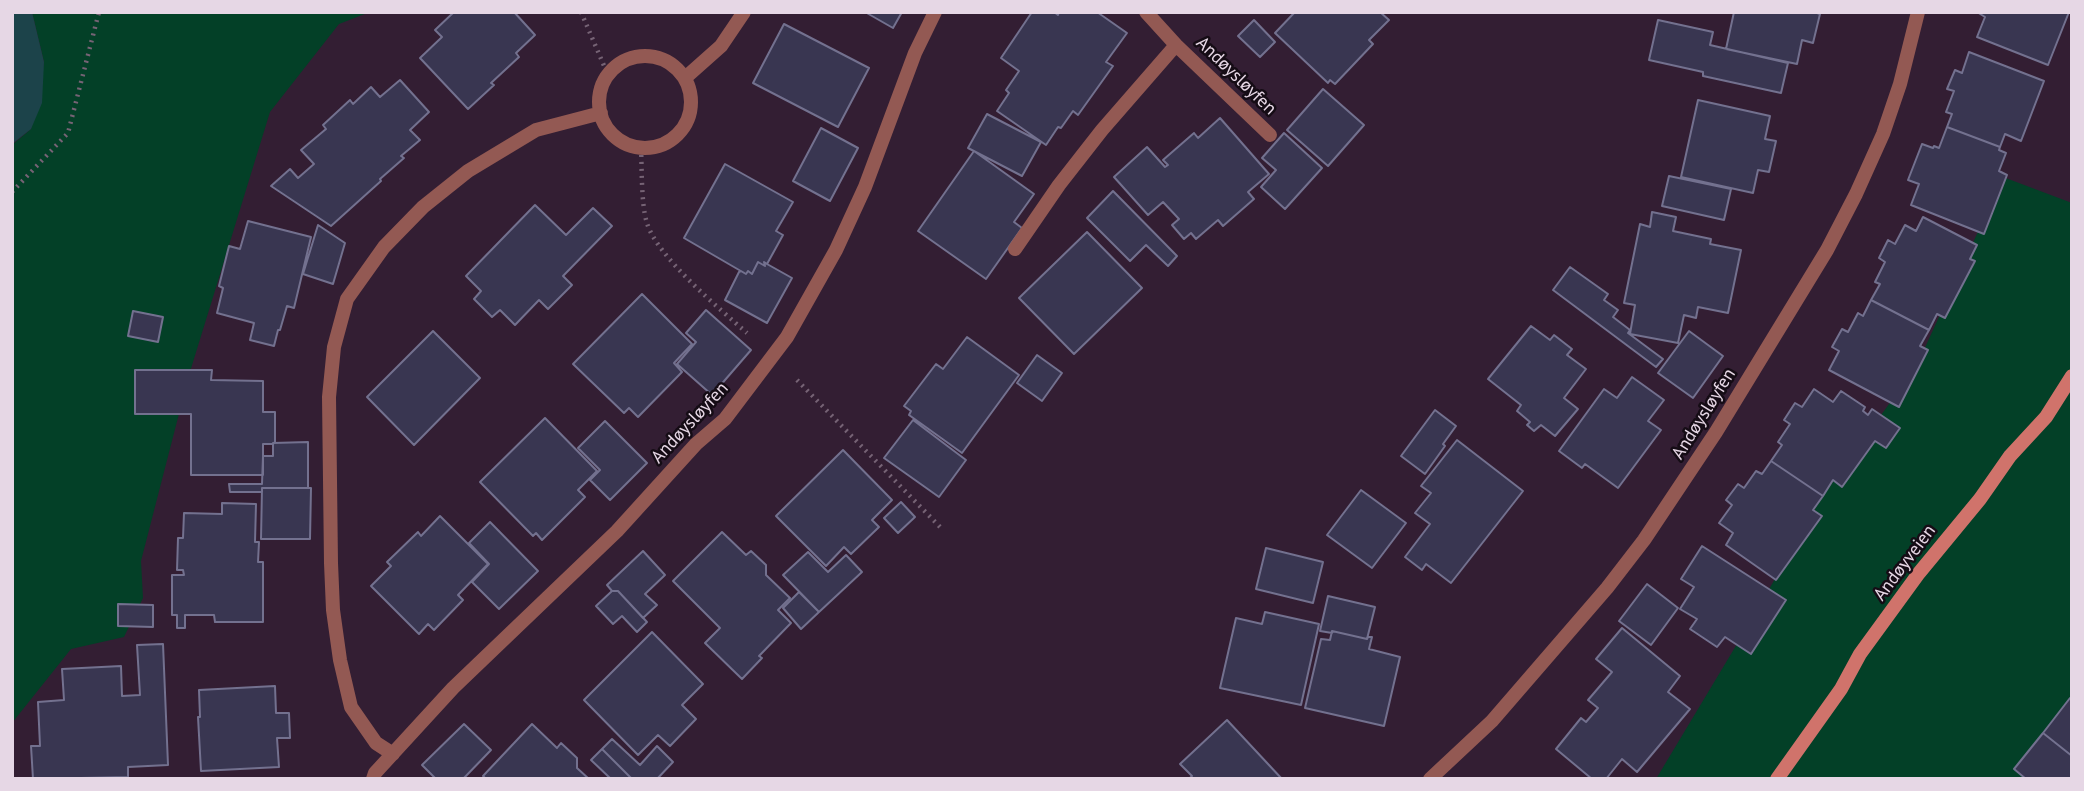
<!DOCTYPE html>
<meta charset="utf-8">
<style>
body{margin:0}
#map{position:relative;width:2084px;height:791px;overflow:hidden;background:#331e33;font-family:"PT Sans",sans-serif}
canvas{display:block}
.frame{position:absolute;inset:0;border:14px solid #e6d7e5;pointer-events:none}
</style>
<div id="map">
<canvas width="2084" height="791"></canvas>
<div class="frame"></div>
</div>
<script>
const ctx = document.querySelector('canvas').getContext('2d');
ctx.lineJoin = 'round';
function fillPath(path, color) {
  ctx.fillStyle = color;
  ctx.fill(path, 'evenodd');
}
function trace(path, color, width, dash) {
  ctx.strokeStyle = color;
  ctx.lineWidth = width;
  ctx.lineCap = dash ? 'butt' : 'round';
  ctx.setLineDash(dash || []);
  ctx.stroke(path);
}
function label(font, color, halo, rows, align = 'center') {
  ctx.font = font + ' "PT Sans",sans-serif';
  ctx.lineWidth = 5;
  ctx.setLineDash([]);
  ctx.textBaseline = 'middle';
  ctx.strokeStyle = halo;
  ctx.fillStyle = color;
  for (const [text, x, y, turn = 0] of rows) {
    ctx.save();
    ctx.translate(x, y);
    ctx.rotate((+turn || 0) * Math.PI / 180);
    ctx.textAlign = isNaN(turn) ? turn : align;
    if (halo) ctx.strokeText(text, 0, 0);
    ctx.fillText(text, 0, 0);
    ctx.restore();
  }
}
const green = new Path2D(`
 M 32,12 L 370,12 L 339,24 L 270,112 L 189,375 L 141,561 L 143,598 L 124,637 L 71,649 L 12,723 L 12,145 L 31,129 L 44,62 Z
 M 2003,177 L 2072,203 L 2072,779 L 1656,779 L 1752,619 L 1820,500 L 1917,365 Z`);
const water = new Path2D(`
 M 12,12 L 32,12 L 44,62 L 42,103 L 31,129 L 12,144 Z`);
const building = new Path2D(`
 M 454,12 L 514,12 L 535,35 L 516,53 L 519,57 L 491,83 L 494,85 L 468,109 L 420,58 L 442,37 L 435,30 Z
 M 865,12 L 902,12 L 893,28 Z
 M 1032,12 L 1054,12 L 1058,15 L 1059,12 L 1097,12 L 1127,33 L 1106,62 L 1113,66 L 1078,115 L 1073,111 L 1061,128 L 1058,127 L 1046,145 L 997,111 L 1009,93 L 1006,90 L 1019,71 L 1001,58 Z
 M 1295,12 L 1380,12 L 1389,20 L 1369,40 L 1373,44 L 1335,84 L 1330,80 L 1328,83 L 1275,33 Z
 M 1734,12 L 1814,12 L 1820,14 L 1813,43 L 1802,40 L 1797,64 L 1726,49 Z
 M 1977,12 L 2069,12 L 2048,65 L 1977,37 L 1985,17 Z
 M 1254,20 L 1275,42 L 1260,57 L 1238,36 Z
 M 1658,20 L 1713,32 L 1710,45 L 1788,63 L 1781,93 L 1703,76 L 1703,72 L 1649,60 Z
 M 784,24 L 869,68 L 838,127 L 753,83 Z
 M 1969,52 L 2044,81 L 2021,141 L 2005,134 L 2000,147 L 1947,127 L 1952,114 L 1946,112 L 1954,91 L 1947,89 L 1955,70 L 1962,73 Z
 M 400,80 L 429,112 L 410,130 L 420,140 L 401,156 L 404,158 L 380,179 L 381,181 L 331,226 L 271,186 L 290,169 L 298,178 L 314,164 L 301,150 L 326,129 L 323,125 L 350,100 L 353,104 L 371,87 L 380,97 Z
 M 1323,89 L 1364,125 L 1328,166 L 1287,130 Z
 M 1698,100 L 1770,116 L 1765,139 L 1776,141 L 1769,172 L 1758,170 L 1753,193 L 1681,177 Z
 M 987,114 L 1041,142 L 1022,176 L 968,148 Z
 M 1220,118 L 1269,174 L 1248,192 L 1254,199 L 1223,226 L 1218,220 L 1196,239 L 1191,233 L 1184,239 L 1172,225 L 1179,219 L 1163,202 L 1148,215 L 1114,177 L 1147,147 L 1165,167 L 1168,165 L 1163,160 L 1194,133 L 1198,138 Z
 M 1947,127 L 2000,147 L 1999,150 L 2006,153 L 1999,171 L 2007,175 L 1984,234 L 1911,205 L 1919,184 L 1908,180 L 1922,144 L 1933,148 L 1934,146 L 1939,148 Z
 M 821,128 L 858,148 L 830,201 L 793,181 Z
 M 1284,133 L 1322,168 L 1285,209 L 1261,187 L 1276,170 L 1262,158 Z
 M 974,151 L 1034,194 L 1014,222 L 1022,228 L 986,279 L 918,231 Z
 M 725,164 L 793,202 L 776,231 L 783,235 L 767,264 L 764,262 L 765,266 L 758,262 L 752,274 L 748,271 L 746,274 L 684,238 Z
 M 1669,176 L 1731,189 L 1724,220 L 1662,206 Z
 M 1113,191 L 1177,256 L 1168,266 L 1146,245 L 1130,261 L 1087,218 Z
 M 535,205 L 566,235 L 593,208 L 612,226 L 563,276 L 572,285 L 548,309 L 539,300 L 515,325 L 500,310 L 492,317 L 474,299 L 481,291 L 466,276 Z
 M 1652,212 L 1676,217 L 1673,231 L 1711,239 L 1710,244 L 1741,250 L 1728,313 L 1698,307 L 1696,318 L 1684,315 L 1678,343 L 1630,334 L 1635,305 L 1624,303 L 1640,224 L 1650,227 Z
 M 1923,217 L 1977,245 L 1970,259 L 1975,261 L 1945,318 L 1937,314 L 1929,330 L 1871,300 L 1880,284 L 1875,282 L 1885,262 L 1879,258 L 1888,240 L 1895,244 L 1905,225 L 1916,231 Z
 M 248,221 L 311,237 L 294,308 L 287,306 L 280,330 L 278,330 L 274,346 L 250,340 L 254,323 L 217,313 L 223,288 L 219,286 L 229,246 L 240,249 Z
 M 318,225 L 345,243 L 333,284 L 303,274 Z
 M 1087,232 L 1142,288 L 1074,354 L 1019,298 Z
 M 758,262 L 765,266 L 764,262 L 767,264 L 792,278 L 767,323 L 725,300 L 739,272 L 741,271 L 746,274 L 748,271 L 752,274 Z
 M 1570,267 L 1608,294 L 1604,300 L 1618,310 L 1613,317 L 1630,330 L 1628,333 L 1663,359 L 1656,367 L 1553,290 Z
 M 642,294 L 692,344 L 674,363 L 682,372 L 638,417 L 629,408 L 624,413 L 573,364 Z
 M 1871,300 L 1929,330 L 1920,346 L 1928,350 L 1899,407 L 1829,370 L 1839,351 L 1832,347 L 1842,329 L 1848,332 L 1858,313 L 1863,316 Z
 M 706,310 L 751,350 L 712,395 L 677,364 L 696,342 L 686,333 Z
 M 133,311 L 163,317 L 158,342 L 128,336 Z
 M 1531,326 L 1550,340 L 1554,335 L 1572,349 L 1567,355 L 1586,369 L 1564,398 L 1578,409 L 1555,436 L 1541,425 L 1534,431 L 1527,425 L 1530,422 L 1517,411 L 1521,405 L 1488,379 Z
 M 433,331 L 480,378 L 414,445 L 367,397 Z
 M 1689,331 L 1723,356 L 1693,398 L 1658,373 Z
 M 967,337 L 1019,375 L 962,453 L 909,415 L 911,411 L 904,406 L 936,364 L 943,369 Z
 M 1037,355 L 1062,373 L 1042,401 L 1017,383 Z
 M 135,370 L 212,370 L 211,380 L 263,381 L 263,412 L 275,412 L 275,442 L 273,444 L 263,444 L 263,475 L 191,475 L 191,414 L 135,414 Z
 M 1632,377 L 1664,400 L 1648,421 L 1661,430 L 1618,488 L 1585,464 L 1582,468 L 1559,451 L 1604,389 L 1617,398 Z
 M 1814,389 L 1833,402 L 1841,391 L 1865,407 L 1863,411 L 1868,415 L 1872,409 L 1900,428 L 1886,448 L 1875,441 L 1842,487 L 1833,480 L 1823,496 L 1771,461 L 1782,445 L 1778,442 L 1790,424 L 1784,420 L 1795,403 L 1802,407 Z
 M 1435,410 L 1456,426 L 1443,444 L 1445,446 L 1425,474 L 1401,456 Z
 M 545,418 L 597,471 L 578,490 L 585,497 L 542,540 L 536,533 L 533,536 L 480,482 Z
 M 913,420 L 966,460 L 939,497 L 884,458 Z
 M 605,421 L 647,463 L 610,500 L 590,480 L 600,470 L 578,448 Z
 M 1457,440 L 1523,491 L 1451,583 L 1426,564 L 1422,570 L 1405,557 L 1430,524 L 1415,513 L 1431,493 L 1421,486 Z
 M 308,442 L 308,488 L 262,488 L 262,492 L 230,492 L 229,484 L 262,484 L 263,456 L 273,456 L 273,443 Z
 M 843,450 L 892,500 L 872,520 L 879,527 L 851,554 L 844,547 L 826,566 L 776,516 Z
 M 1771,461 L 1823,496 L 1813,510 L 1822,516 L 1776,580 L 1726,545 L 1733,533 L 1719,523 L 1732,505 L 1726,500 L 1738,484 L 1744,488 L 1756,471 L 1762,474 Z
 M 262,488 L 311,488 L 310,539 L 261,539 Z
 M 1361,490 L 1406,523 L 1372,568 L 1327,535 Z
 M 901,502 L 915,517 L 898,533 L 884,518 Z
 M 222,503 L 256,504 L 255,542 L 259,542 L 258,562 L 263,562 L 263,622 L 215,622 L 214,615 L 185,615 L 185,628 L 177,628 L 177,615 L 172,615 L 172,575 L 184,575 L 183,570 L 177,570 L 178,538 L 183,538 L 184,513 L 222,514 Z
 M 440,516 L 488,564 L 458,595 L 463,600 L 434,630 L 428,624 L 419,634 L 371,586 L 391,566 L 387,562 L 418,532 L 421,536 Z
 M 490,522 L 538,571 L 499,609 L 472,582 L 489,564 L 469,543 Z
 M 722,532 L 746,555 L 751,551 L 766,565 L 766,575 L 790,598 L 778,610 L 791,623 L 759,656 L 762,658 L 742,679 L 705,643 L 720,628 L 673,581 Z
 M 1702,546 L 1786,600 L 1751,654 L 1725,637 L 1717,647 L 1690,629 L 1697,619 L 1680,609 L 1694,587 L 1681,579 Z
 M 1266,548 L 1323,562 L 1313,603 L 1256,589 Z
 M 643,551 L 665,575 L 645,594 L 657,605 L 643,618 L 618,591 L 612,591 L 607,585 Z
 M 808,552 L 828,572 L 846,555 L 862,572 L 819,612 L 783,575 Z
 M 1647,584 L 1678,608 L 1651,645 L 1619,621 Z
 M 612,591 L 618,591 L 647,622 L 637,632 L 622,616 L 613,624 L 596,606 Z
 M 799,592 L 819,612 L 801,629 L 783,608 Z
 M 1328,596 L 1375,607 L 1367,639 L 1332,631 L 1332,633 L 1320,631 Z
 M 118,604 L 153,605 L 153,627 L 118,626 Z
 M 1265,612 L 1319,624 L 1301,705 L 1220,688 L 1236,618 L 1262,624 Z
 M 1622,628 L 1680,676 L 1668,692 L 1690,709 L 1637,772 L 1622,759 L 1606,779 L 1592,779 L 1556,749 L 1581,718 L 1586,722 L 1598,708 L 1588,700 L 1612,672 L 1596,659 Z
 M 1332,631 L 1367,639 L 1368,637 L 1372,637 L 1369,649 L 1400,657 L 1384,726 L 1305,708 L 1321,639 L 1330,640 Z
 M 652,632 L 703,684 L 682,705 L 696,719 L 670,746 L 658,735 L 638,755 L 584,700 Z
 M 163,644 L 168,765 L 128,767 L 128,777 L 33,779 L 31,746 L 40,746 L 38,702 L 64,700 L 62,669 L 121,666 L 122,696 L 140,695 L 137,645 Z
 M 275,686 L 276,713 L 289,713 L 290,738 L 277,738 L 279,767 L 201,771 L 198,717 L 200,717 L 199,690 Z
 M 2070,698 L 2072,700 L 2072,756 L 2043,733 Z
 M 1227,720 L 1282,779 L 1189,779 L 1192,776 L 1180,764 Z
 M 464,724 L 491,750 L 463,779 L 436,779 L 422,765 Z
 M 532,724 L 557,748 L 561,743 L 577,758 L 577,768 L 589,779 L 486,779 L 483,776 Z
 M 2043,733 L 2072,756 L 2072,779 L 2026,779 L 2014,769 Z
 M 612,739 L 640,765 L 657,746 L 673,762 L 657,779 L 632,779 L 602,749 Z
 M 602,749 L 632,779 L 611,779 L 591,760 Z`);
const path = new Path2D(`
 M 581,12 L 608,75
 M 641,148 C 642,168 641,205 647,223 C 657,257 720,309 747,333
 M 12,192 L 68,133 L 99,12
 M 797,380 L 943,530`);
const lane = new Path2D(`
 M 1146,12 L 1176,45 L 1270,135
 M 685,78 L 721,46 L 744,12
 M 1015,249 L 1059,185 L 1102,130 L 1176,45`);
const street = new Path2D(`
 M599 102a46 46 0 1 1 92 0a46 46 0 1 1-92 0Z
 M 393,754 L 376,743 L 351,707 L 340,660 L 333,610 L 331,563 L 329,397 L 334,347 L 347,299 L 384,247 L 423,207 L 468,171 L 536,130 L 601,113
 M 373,779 L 375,773 L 453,688 L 617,531 L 696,444 L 725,419 L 787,337 L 836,250 L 865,187 L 915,53 L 935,12
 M 1430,779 L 1492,721 L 1607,588 L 1644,540 L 1716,432 L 1827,250 L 1856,194 L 1883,134 L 1900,84 L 1918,12`);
const secondary = new Path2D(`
 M 1777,779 L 1841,689 L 1860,654 L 1919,573 L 1980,499 L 2010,456 L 2046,417 L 2072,376`);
const streetNames = [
 ["Andøysløyfen",1236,76,44],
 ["Andøysløyfen",1704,414,-58],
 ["Andøysløyfen",690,423,-47],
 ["Andøyveien",1905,563,-53]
];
fillPath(green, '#034027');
fillPath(water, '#1c434a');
fillPath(building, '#393651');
trace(building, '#73718f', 2);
trace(path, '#766375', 4.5, [2, 5]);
trace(lane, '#935953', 14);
trace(street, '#935953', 14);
trace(secondary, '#d0736b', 14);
label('18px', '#e6d7e5', '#150c15', streetNames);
</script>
